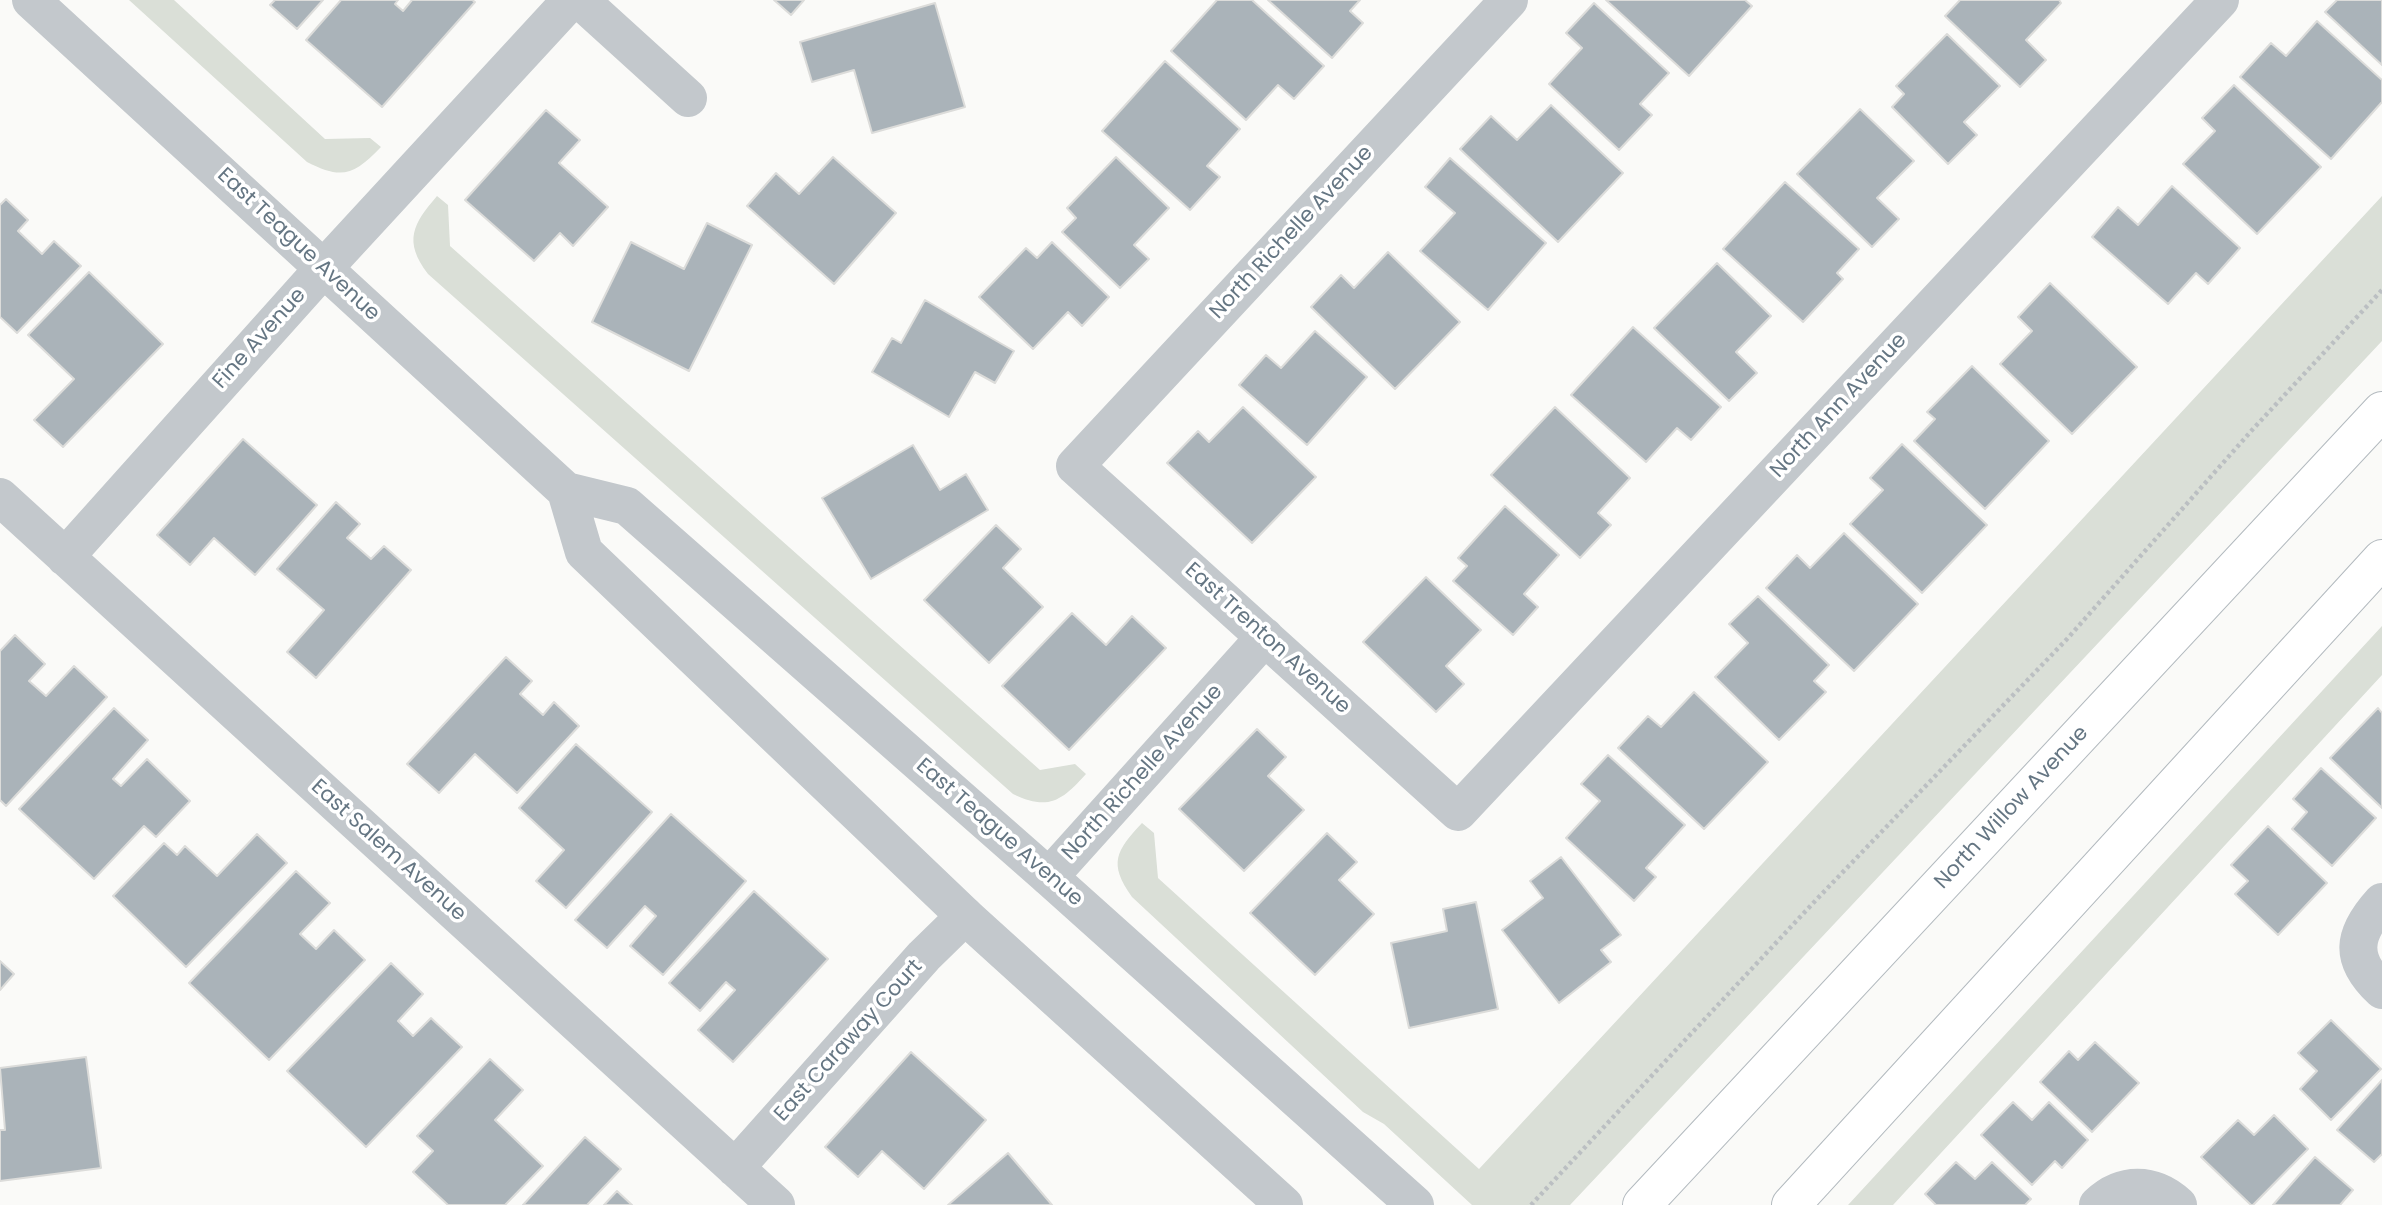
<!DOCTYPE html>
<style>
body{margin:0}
canvas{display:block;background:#fafaf8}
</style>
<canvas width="2382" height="1205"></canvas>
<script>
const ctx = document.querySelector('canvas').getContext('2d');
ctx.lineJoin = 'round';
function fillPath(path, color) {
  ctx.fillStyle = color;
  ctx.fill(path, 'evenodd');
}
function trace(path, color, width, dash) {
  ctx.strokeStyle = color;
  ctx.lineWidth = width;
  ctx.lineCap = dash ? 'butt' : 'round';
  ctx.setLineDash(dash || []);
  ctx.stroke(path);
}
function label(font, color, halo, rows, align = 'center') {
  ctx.font = font + ' Poppins,sans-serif';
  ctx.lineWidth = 7;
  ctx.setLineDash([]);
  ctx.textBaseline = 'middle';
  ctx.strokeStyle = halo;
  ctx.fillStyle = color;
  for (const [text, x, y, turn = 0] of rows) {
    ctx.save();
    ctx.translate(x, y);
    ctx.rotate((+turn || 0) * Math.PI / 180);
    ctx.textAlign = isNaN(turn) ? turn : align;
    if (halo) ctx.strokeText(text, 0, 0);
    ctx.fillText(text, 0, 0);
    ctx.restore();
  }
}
const green = new Path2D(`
 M 129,0 L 174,0 L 325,139 L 370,138 L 381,147 C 354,175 342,180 307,162 Z
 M 437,196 L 448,205 L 450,246 L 1040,770 L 1075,764 L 1086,774 C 1062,801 1048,811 1013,794 L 428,274 C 403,241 413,224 437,196 Z
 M 2382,196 L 2382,341 L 1570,1205 L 1472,1205 L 1384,1124 L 1363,1112 L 1132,897 C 1108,863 1116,851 1142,823 L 1154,833 L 1158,878 L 1479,1169 Z
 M 2382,626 L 2382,675 L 1893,1205 L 1848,1205 Z`);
const building = new Path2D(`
 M 275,0 L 323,0 L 297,29 L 270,5 Z
 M 341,0 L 398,0 L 395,4 L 403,11 L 412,0 L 472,0 L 475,2 L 382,107 L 306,40 Z
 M 774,0 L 804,0 L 791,15 Z
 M 1217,0 L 1252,0 L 1324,66 L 1294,99 L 1278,85 L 1246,120 L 1171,51 Z
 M 1268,0 L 1360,0 L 1350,11 L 1363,23 L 1332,58 Z
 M 1606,0 L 1745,0 L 1752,6 L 1689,76 Z
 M 1960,0 L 2059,0 L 2061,3 L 2026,40 L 2046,60 L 2020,87 L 1945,16 Z
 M 2337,0 L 2382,0 L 2382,65 L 2325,12 Z
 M 935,3 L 965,107 L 872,133 L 854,70 L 812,82 L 800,42 Z
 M 1594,3 L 1669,73 L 1640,104 L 1652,115 L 1619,150 L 1549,84 L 1582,48 L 1566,33 Z
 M 2317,21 L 2382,80 L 2382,102 L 2331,159 L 2240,77 L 2271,43 L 2286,56 Z
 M 1947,34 L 2000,86 L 1964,122 L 1977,135 L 1948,164 L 1892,107 L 1904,94 L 1896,86 Z
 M 1165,61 L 1240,129 L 1207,166 L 1220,177 L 1190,210 L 1102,131 Z
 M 2234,85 L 2321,167 L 2257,234 L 2183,164 L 2215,131 L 2202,118 Z
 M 1551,105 L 1623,173 L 1558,242 L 1460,149 L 1491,116 L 1517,140 Z
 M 1860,109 L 1914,161 L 1877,198 L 1899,219 L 1872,247 L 1797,174 Z
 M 546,110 L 580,140 L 559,163 L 608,207 L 573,246 L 560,233 L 534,261 L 465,200 Z
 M 833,157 L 896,213 L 834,284 L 747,206 L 776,173 L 799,194 Z
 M 1116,157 L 1169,208 L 1134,245 L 1149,259 L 1120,288 L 1062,232 L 1076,218 L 1067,208 Z
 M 1450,158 L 1546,243 L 1488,310 L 1420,251 L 1455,213 L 1425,187 Z
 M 1785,182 L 1859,249 L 1837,273 L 1843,279 L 1803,322 L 1723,249 Z
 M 2172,186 L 2240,248 L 2208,284 L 2196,273 L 2168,304 L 2092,237 L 2118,207 L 2138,225 Z
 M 6,199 L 28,220 L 18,231 L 42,254 L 54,241 L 81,266 L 17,333 L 0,317 L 0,205 Z
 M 707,223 L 752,245 L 689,371 L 592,322 L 631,242 L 684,269 Z
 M 1052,242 L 1109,297 L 1082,326 L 1068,312 L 1033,349 L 979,297 L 1026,248 L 1037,258 Z
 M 1388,252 L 1460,322 L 1395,389 L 1311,307 L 1341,275 L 1354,288 Z
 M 1717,263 L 1771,316 L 1736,352 L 1757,373 L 1729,401 L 1654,328 Z
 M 89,272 L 163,344 L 63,447 L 34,420 L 74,379 L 28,335 Z
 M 2050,283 L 2137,367 L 2072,434 L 2000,364 L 2032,331 L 2018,317 Z
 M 925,300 L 1014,351 L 995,383 L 975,372 L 949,417 L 872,372 L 892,338 L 901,343 Z
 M 1633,327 L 1721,407 L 1691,440 L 1677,428 L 1646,462 L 1571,395 Z
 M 1315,331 L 1367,377 L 1307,445 L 1239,385 L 1266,355 L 1281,368 Z
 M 1972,366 L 2049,441 L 1985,509 L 1914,441 L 1935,419 L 1927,412 Z
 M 1243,407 L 1316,477 L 1252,543 L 1167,463 L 1198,431 L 1209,442 Z
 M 1555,407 L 1630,478 L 1598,513 L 1611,525 L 1580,558 L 1491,475 Z
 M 243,439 L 317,505 L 255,575 L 214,538 L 190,565 L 157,535 Z
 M 1902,444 L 1987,525 L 1922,593 L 1850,524 L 1883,490 L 1870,478 Z
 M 913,445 L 940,490 L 966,474 L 988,510 L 871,579 L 822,498 Z
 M 336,502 L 360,524 L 347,538 L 371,559 L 384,546 L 411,570 L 316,678 L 287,652 L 324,610 L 277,569 Z
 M 1505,506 L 1559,555 L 1524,594 L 1538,607 L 1513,635 L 1453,581 L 1467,566 L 1458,558 Z
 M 996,525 L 1021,549 L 1003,568 L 1043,607 L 989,663 L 924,600 Z
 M 1844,533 L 1918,604 L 1854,671 L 1766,588 L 1797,555 L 1810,568 Z
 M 1426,577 L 1481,630 L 1446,666 L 1464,684 L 1436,712 L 1363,642 Z
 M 1758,596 L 1829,665 L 1814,681 L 1826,692 L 1779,740 L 1715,677 L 1748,643 L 1729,624 Z
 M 1072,613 L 1106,645 L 1132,616 L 1166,648 L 1069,750 L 1002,686 Z
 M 15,635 L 45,664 L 29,681 L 46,696 L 74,666 L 107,697 L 6,806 L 0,800 L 0,651 Z
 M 506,657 L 532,681 L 520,694 L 543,715 L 554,702 L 579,726 L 517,793 L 475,754 L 439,793 L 407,764 Z
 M 1694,692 L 1768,762 L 1704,829 L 1618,748 L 1648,716 L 1661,727 Z
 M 114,708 L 148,740 L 113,779 L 121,786 L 147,759 L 190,801 L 156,837 L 144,826 L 94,879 L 19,809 Z
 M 2378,708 L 2382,713 L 2382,808 L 2330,758 Z
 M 1257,729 L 1286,757 L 1268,776 L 1304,810 L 1244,871 L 1179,809 Z
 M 576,744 L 652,812 L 566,908 L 536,881 L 564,850 L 519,808 Z
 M 1608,755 L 1685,825 L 1646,868 L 1656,877 L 1634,901 L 1566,838 L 1600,801 L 1581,784 Z
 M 2321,768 L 2376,818 L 2332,866 L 2292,829 L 2307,812 L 2293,799 Z
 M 671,814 L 746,881 L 663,975 L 630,946 L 656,916 L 645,906 L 607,948 L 575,920 Z
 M 2268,826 L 2327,883 L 2278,935 L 2235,894 L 2248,881 L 2231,865 Z
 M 1327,833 L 1357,862 L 1339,880 L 1374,914 L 1315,975 L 1250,913 Z
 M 257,834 L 287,863 L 186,967 L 113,896 L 164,843 L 177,855 L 185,846 L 217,876 Z
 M 1561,857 L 1621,935 L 1601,950 L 1611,962 L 1559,1003 L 1502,930 L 1543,898 L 1530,881 Z
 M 296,871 L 330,903 L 300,934 L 316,949 L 334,930 L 365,960 L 269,1060 L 189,983 Z
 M 754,891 L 828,959 L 733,1062 L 698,1030 L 735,990 L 726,982 L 700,1011 L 669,983 Z
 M 1476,902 L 1498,1009 L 1409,1028 L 1391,943 L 1447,931 L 1443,909 Z
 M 0,961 L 14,974 L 0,990 Z
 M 391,963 L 423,994 L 398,1021 L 413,1036 L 431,1018 L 462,1047 L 366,1147 L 287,1071 Z
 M 2331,1020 L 2381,1069 L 2331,1120 L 2300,1089 L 2317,1071 L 2298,1053 Z
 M 2095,1042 L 2139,1083 L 2092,1132 L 2040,1082 L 2069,1051 L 2078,1060 Z
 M 911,1052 L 986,1120 L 924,1189 L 882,1151 L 858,1177 L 825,1147 Z
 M 86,1057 L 101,1168 L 0,1181 L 0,1130 L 5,1130 L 0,1068 Z
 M 490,1059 L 523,1090 L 495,1120 L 543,1166 L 505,1205 L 448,1205 L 413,1172 L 433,1151 L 417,1136 Z
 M 2382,1080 L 2382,1154 L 2374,1162 L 2337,1130 Z
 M 2013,1102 L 2032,1120 L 2049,1102 L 2088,1140 L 2062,1168 L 2055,1161 L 2032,1185 L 1981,1135 Z
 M 2274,1115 L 2308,1149 L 2253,1205 L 2251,1205 L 2201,1157 L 2238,1120 L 2254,1135 Z
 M 585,1137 L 621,1169 L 587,1205 L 523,1205 Z
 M 1008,1153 L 1052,1205 L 948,1205 Z
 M 2315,1157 L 2353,1190 L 2340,1205 L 2273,1205 Z
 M 1956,1162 L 1975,1179 L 1992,1162 L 2031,1199 L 2025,1205 L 1936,1205 L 1925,1194 Z
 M 617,1191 L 632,1205 L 604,1205 Z`);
const path = new Path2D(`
 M 1531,1205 L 1816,900 L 2067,639 L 2253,429 L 2382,290`);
const minor = new Path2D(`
 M 580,0 L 688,98
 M 1509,0 L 1075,466 L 1458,812 L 2220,0
 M 0,497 L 776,1205
 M 65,557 L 323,269 L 571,0
 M 1049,877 L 1265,637
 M 2382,902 C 2352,935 2349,959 2382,990
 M 735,1168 L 924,956 L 965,916
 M 2098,1205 C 2122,1182 2153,1182 2178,1205`);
const tertiary = new Path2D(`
 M 31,0 L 566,491 L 627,506 L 1049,877 L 1415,1205
 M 566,491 L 584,552 L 965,916 L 1284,1205`);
const secondary = new Path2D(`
 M 1642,1205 L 2382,411
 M 1791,1205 L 2382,559`);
const streetNames = [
 ["North Richelle Avenue",1292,233,-47],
 ["East Teague Avenue",298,245,43],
 ["Fine Avenue",260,339,-48],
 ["North Ann Avenue",1839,406,-47],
 ["East Trenton Avenue",1267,639,42],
 ["North Richelle Avenue",1143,773,-48],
 ["North Willow Avenue",2012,808,-47],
 ["East Teague Avenue",999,833,41],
 ["East Salem Avenue",388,851,42],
 ["East Caraway Court",849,1041,-48]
];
fillPath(green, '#dadfd7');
fillPath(building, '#aab3b9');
trace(building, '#dcdcda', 2);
trace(secondary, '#b3babf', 40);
trace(path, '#bbbfc2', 4.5, [3.5, 3.5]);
trace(minor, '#c3c8cc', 38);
trace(tertiary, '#c3c8cc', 38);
trace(secondary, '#fff', 38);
label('21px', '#657683', '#fff', streetNames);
</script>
